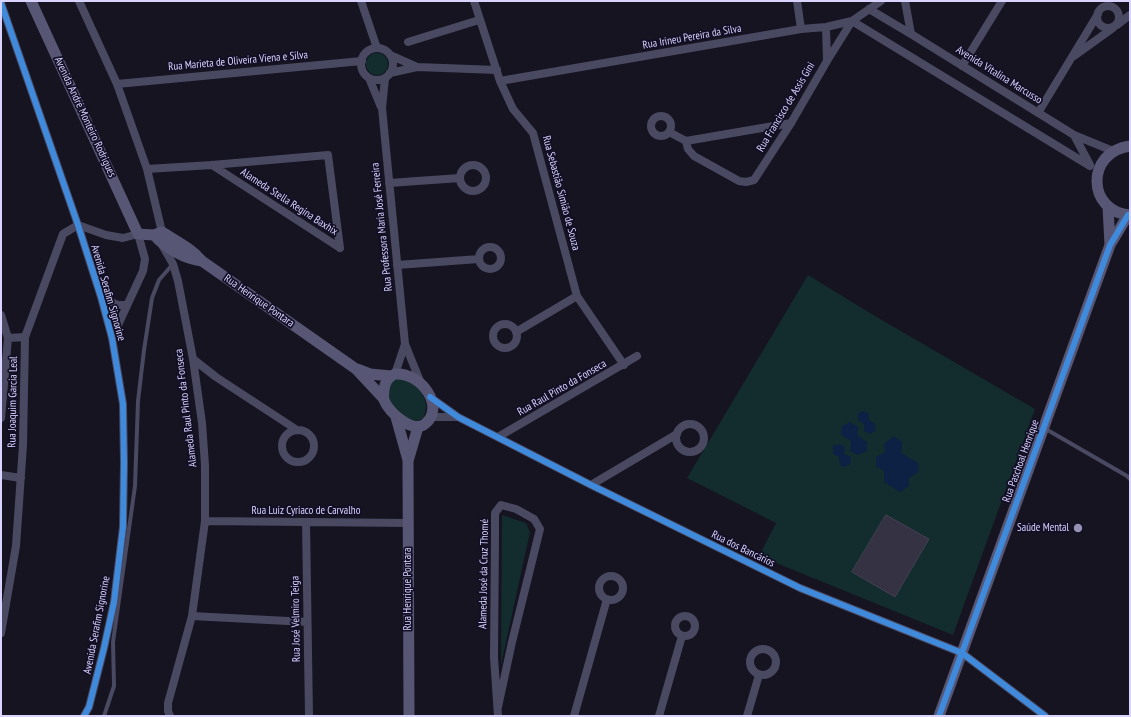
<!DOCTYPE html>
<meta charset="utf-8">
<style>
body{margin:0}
#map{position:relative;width:1131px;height:717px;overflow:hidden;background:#161421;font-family:"PT Sans Narrow",sans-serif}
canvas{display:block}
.frame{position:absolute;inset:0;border:2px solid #d9d4ff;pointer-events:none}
</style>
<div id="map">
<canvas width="1131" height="717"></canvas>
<div class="frame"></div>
</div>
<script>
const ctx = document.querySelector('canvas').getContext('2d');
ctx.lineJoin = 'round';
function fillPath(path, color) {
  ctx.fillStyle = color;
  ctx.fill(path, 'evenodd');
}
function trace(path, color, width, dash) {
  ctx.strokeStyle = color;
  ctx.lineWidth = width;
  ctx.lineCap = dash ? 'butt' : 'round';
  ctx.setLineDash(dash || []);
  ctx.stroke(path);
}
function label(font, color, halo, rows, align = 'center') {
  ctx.font = font + ' "PT Sans Narrow",sans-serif';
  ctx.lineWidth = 3.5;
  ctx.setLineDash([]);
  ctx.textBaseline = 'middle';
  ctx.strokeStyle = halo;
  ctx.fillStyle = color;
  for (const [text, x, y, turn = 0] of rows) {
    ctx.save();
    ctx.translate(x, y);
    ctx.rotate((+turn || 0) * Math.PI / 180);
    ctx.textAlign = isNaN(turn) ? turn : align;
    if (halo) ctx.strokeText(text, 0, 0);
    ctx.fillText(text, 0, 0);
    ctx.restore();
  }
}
const green = new Path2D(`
 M366 64a11 11 0 1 1 22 0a11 11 0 1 1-22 0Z
 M 808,275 L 875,316 L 1035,409 L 953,635 L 759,556 L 776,523 L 687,478 Z
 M 396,378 C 401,378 408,379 412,382 C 422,390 432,407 422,419 C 406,428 375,397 396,378 Z
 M 502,515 L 526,523 L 530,532 L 501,665 Z`);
const water = new Path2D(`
 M 863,411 L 869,414 L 869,420 L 875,424 L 875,431 L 870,434 L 864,431 L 864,424 L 858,420 L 858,414 Z
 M 850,422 L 858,427 L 858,436 L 867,442 L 867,451 L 858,455 L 850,451 L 851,441 L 841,435 L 842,426 Z
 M 894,436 L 902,442 L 901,453 L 918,463 L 919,471 L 909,478 L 909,486 L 900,492 L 884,482 L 884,471 L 876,466 L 876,457 L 885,452 L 884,444 Z
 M 839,444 L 845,447 L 844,454 L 851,457 L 850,464 L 845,467 L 840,465 L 839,457 L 833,454 L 833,446 Z`);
const building = new Path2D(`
 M 886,515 L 929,539 L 895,597 L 852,572 Z`);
const lane = new Path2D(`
 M 1044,428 L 1127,476 L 1130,479
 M 104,716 L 114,686 L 113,642 L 135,486 L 138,401 L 144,350 L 152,298 L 159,280 L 173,264`);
const street = new Path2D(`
 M 79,1 L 117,84 L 147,169 L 162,232
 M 361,1 L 377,48
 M 474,1 L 500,81 L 513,109 L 533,133 L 577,296 L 624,365
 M 797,1 L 801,29
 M 905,1 L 911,34
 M 1,3 L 78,225 L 101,297 L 112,338 L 123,404 L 124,463 L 123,527 L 114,602 L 104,648 L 89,707 L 84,716
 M1097 17a11 11 0 1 1 22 0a11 11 0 1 1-22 0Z
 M 869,9 L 911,34 L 1074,135 L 1113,151
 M 1117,25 L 1130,15
 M 408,42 L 479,20
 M361 64a16 16 0 1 1 32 0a16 16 0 1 1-32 0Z
 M 390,55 L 417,67
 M 1074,56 L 1113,28
 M 827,61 L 852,21 L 1090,166
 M 962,66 L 1002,1
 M 390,73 L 417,67 L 497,70
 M 369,78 L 381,107
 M 385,78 L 382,108 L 405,344 L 420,381
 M 500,81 L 801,29 L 826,27 L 852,21 L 881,1
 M 117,84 L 362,61
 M 1038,113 L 1098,14
 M651 126a10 10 0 1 1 20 0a10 10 0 1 1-20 0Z
 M 669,132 L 686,141 L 688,149 L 694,156 L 739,181 L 746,182 L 754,180 L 791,123 L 827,61 L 826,27
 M 1074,135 L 1090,165
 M 686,141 L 791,123
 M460 178a13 13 0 1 1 26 0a13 13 0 1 1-26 0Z
 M 212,165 L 340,248
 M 147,169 L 212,165 L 328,155 L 340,248
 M 389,183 L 460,178
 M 78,225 L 106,235 L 123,238 L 138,234 L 145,259 L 143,271 L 112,338
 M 162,245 L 173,264 L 178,281 L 193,359 L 202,423 L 205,465 L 205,521 L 192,616 L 168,703 L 168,711 L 170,716
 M479 258a11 11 0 1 1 22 0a11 11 0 1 1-22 0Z
 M 397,265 L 479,259
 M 101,297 L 118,305 L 127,305
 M 1,315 L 8,338 L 1,418
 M493 336a12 12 0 1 1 24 0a12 12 0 1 1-24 0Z
 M 516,332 L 577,296
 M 8,338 L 25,337
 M 193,359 L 216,377 L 297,430
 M 395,374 L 405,344
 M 430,397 L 458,417 L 591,485 L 800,588 L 962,653 L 1045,716
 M 430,417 L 458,417
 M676 438a14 14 0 1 1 28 0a14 14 0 1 1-28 0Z
 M282 446a16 16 0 1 1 32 0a16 16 0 1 1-32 0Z
 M 498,437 L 637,356
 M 1,475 L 21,478
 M 591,485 L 677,434
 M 205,521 L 408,523
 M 306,522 L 309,716
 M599 588a12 12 0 1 1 24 0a12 12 0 1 1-24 0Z
 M675 626a10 10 0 1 1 20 0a10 10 0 1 1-20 0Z
 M 192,616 L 307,622
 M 1,633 L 16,546 L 23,445 L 25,337 L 63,234 L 78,225
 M750 662a13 13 0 1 1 26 0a13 13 0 1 1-26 0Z
 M 498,707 L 512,642 L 540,529 L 534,519 L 516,509 L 501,505 L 495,513 L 495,536 L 494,657 L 498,716
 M 574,716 L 607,599
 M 659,716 L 682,636
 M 747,716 L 759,675`);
const secondary = new Path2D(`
 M 31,1 L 138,234 L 154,235 L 162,232 C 176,241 191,248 202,261 L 356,369 L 384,399
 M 1130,146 C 1085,152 1087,212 1130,215
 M 1108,207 L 1110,245
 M 154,235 C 165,248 185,259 202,261
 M 357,369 L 370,374 L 391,376
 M 395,374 C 421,372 446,407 425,424 C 412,434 389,412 384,400 C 383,395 384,389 385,385 C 387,379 390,376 395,374 Z
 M 396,417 L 408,460
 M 409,716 L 408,461 L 418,427
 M 939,716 L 1110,245 L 1128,215`);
const cycleway = new Path2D(`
 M 1,3 L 78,225 L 101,297 L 112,338 L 123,404 L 124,463 L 123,527 L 114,602 L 104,648 L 89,707 L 84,716
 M 430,397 L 458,417 L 591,485 L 800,588 L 962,653 L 1045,716
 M 939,716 L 1110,245 L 1128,215`);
const markers = [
 [1078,528,5,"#9591b1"]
];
const streetNames = [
 ["Rua Irineu Pereira da Silva",692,37,-10],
 ["Rua Marieta de Oliveira Viena e Silva",238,61,-5],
 ["Avenida Vitalina Marcusso",999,75,32],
 ["Rua Francisco de Assis Gini",786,107,-59],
 ["Avenida André Monteiro Rodrigues",85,117,65],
 ["Rua Sebastião Simião de Souza",561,193,75],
 ["Alameda Stella Regina Baxhix",289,202,33],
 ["Rua Professora Maria José Ferreira",382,227,-96],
 ["Avenida Serafim Signorine",108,293,74],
 ["Rua Henrique Pontara",259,301,35],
 ["Rua Raul Pinto da Fonseca",562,388,-30],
 ["Rua Joaquim Garcia Leal",13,402,-89],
 ["Alameda Raul Pinto da Fonseca",186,408,-97],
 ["Rua Paschoal Henrique",1021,461,-70],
 ["Rua Luiz Cyriaco de Carvalho",306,511],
 ["Rua dos Bancários",743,549,26],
 ["Alameda José da Cruz Thomé",484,574,-89],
 ["Rua Henrique Pontara",408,589,-90],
 ["Rua José Velmiro Teiga",296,619,-91],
 ["Avenida Serafim Signorine",97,625,-79]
];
const poiNames = [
 ["Saúde Mental",1069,528]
];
fillPath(green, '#132c2d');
fillPath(water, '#0d2144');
fillPath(building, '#343243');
trace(building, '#433f54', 1);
trace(lane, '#4a4962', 4);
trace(street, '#4a4962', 8);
trace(secondary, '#575674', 11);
trace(cycleway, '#408adc', 6);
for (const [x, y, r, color] of markers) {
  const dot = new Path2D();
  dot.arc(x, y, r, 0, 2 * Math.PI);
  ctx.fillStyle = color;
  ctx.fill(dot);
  trace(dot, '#130f26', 1.5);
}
label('11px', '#d9d4ff', '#130f26', streetNames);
label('11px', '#d9d4ff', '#130f26', poiNames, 'right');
</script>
